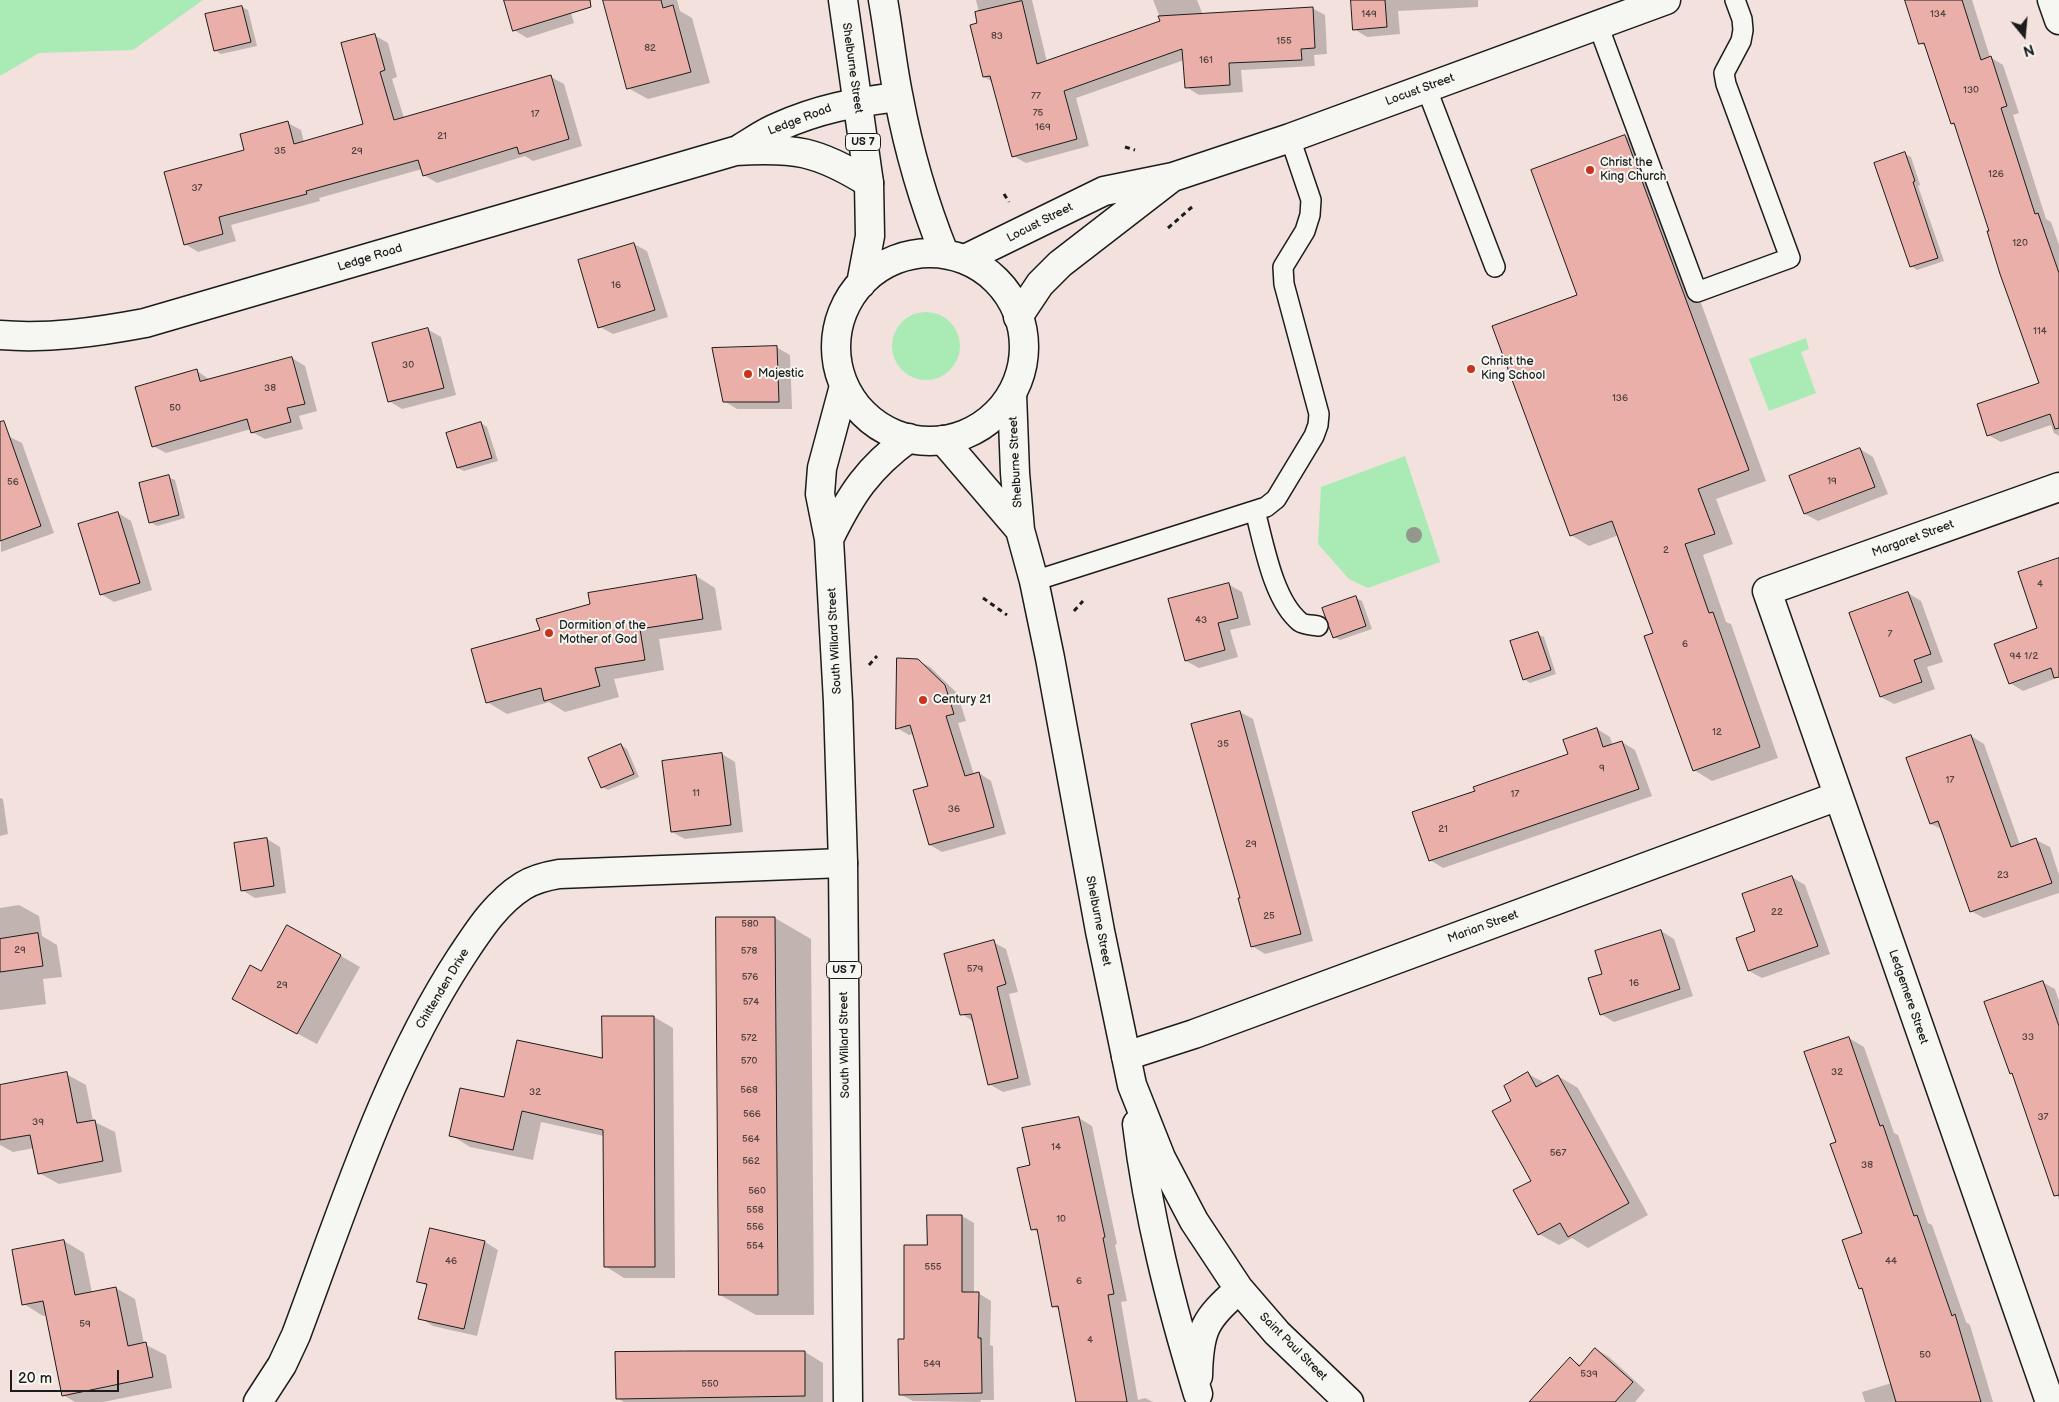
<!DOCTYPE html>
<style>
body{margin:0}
#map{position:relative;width:2059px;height:1402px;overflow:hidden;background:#f2e1dc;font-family:"Balsamiq Sans",sans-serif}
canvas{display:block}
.north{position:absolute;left:1999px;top:10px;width:50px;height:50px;-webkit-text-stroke:4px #f6f6f2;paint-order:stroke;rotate:163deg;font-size:14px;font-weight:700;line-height:20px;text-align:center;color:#1c1c1c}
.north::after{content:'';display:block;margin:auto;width:18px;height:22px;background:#1c1c1c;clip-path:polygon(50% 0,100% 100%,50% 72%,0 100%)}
.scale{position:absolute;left:10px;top:1370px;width:109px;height:22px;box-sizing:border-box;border:2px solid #1c1c1c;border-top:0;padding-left:6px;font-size:15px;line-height:18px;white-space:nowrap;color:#1c1c1c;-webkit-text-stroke:4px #f6f6f2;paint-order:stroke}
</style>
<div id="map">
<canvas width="2059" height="1402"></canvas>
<div class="north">N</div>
<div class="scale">20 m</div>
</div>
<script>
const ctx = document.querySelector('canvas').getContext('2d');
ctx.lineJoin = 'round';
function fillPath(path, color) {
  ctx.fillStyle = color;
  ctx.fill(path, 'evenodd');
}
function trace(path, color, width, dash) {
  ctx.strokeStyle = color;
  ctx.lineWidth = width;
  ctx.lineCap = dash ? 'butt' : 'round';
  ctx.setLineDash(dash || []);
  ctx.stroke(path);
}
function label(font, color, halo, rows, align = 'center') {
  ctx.font = font + ' "Balsamiq Sans",sans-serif';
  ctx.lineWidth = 4;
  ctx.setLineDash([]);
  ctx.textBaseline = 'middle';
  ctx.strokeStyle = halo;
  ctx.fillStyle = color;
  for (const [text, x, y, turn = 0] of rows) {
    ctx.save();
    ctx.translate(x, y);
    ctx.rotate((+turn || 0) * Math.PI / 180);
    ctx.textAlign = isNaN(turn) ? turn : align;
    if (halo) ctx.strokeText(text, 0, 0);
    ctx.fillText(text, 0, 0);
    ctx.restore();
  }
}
const green = new Path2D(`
 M 0,0 L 203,0 L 133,50 L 39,53 L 0,76 Z
 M892 346a34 34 0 1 1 68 0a34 34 0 1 1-68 0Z
 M 1806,338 L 1809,349 L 1801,352 L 1816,393 L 1769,411 L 1749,359 Z
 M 1405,456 L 1440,562 L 1368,588 L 1349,579 L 1318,544 L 1321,487 Z`);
const shadow = new Path2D(`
 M 505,0 L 567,0 L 574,23 L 527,38 L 514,30 Z
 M 604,0 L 677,0 L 680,11 L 692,18 L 710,83 L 648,99 L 628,88 Z
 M 976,0 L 1032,0 L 1047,62 L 1162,22 L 1153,0 L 1197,0 L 1211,35 L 1312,8 L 1325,15 L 1327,54 L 1314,55 L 1315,66 L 1241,70 L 1243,92 L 1199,95 L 1186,87 L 1184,60 L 1076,98 L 1089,146 L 1026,163 L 1013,156 L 993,82 L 984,77 L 979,12 Z
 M 1352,0 L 1478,0 L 1478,7 L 1398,11 L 1400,34 L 1367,37 L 1354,29 Z
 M 1909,0 L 1972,0 L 1990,57 L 2003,65 L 2019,113 L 2013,115 L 2046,219 L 2051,222 L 2059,245 L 2059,436 L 2054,433 L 2051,425 L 2001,442 L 1988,435 L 2040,383 L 1956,126 L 1952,124 L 1927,47 L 1920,43 Z
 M 242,7 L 248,10 L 257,46 L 221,54 L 215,50 Z
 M 374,35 L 388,43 L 397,77 L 392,79 L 404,118 L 551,77 L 564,84 L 582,146 L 533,161 L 525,156 L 437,183 L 424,175 L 422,169 L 319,198 L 320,201 L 231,225 L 236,241 L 198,252 L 185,244 L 246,150 L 288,123 L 301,130 L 304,142 L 365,125 Z
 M 1625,136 L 1644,147 L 1766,481 L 1716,499 L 1733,544 L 1703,555 L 1726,622 L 1731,624 L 1778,758 L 1712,781 L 1694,770 L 1654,633 L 1619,535 L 1589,546 L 1571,535 L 1579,295 Z
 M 1905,154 L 1911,157 L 1920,185 L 1918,186 L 1944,261 L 1917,270 L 1911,266 Z
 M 634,244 L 647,251 L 668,317 L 613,334 L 600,327 Z
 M 427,329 L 441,337 L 456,395 L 402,409 L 389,401 Z
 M 776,347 L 790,355 L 792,409 L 737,409 L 724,401 Z
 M 292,358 L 305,366 L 317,411 L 299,416 L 303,429 L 265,439 L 252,432 L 251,429 L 166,453 L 153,446 L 197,371 L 210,380 Z
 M 481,423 L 487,427 L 498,461 L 464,471 L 458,468 Z
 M 8,436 L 22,443 L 54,533 L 1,552 L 0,439 Z
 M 1860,449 L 1873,457 L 1888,494 L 1818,521 L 1805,514 Z
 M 168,477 L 175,480 L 185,518 L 157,526 L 150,522 Z
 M 118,513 L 131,521 L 152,590 L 114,602 L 101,594 Z
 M 696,576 L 715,588 L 722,630 L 659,639 L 664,670 L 614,679 L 619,697 L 565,712 L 549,702 L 507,714 L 487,702 L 541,631 Z
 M 1228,584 L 1242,592 L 1251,625 L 1230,630 L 1238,657 L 1199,668 L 1186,661 Z
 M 1908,593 L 1921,601 L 1943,662 L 1927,667 L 1935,689 L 1894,704 L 1881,697 Z
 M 1356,598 L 1362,601 L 1372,629 L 1340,640 L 1334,637 Z
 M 1537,634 L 1544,637 L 1556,674 L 1530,683 L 1524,679 Z
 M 2059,654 L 2059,677 L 2023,691 L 2010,683 Z
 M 917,660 L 930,667 L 957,693 L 966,721 L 958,723 L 974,775 L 979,773 L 991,781 L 1006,834 L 942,852 L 930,845 L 930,787 L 914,734 L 909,735 L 897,728 Z
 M 1240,712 L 1253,719 L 1313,941 L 1265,954 L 1252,946 L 1241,899 Z
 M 1597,729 L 1610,737 L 1613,746 L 1622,742 L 1635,750 L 1652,796 L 1443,868 L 1430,860 L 1476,792 L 1569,755 Z
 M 1971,736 L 1984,744 L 2020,845 L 2036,840 L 2050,847 L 2059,875 L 2059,893 L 1984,918 L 1971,911 L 1943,830 L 1931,824 Z
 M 621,745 L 627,749 L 639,777 L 608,790 L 602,787 Z
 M 722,754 L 735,762 L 743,832 L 685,839 L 672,832 Z
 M 0,798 L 3,799 L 8,834 L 0,836 Z
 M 267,839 L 280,847 L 286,893 L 255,898 L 242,890 Z
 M 1792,877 L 1805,885 L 1830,954 L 1762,978 L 1749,971 L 1757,932 Z
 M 19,905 L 39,916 L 42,936 L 57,945 L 62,977 L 43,979 L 46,1004 L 0,1010 L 0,908 Z
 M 775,918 L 811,939 L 814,1315 L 756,1315 L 720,1295 L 717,919 Z
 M 1661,931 L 1674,939 L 1693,996 L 1614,1022 L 1601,1014 L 1603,975 Z
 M 993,942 L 1006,949 L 1018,992 L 1009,994 L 1031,1085 L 1003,1092 L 989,1084 L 974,1022 L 962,1014 L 945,954 Z
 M 341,956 L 360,967 L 317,1044 L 253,1010 L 262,973 Z
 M 2042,982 L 2055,989 L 2059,1001 L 2059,1200 L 2014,1075 L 2011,1073 Z
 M 654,1017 L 673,1028 L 675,1278 L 624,1278 L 605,1266 L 604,1136 L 541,1122 L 533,1160 L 470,1147 L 451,1135 L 505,1099 L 603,1059 Z
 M 1849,1038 L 1864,1047 L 1894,1133 L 1898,1135 L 1928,1223 L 1932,1225 L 1966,1322 L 1970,1325 L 1993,1402 L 1865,1402 L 1862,1392 L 1892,1383 L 1865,1291 L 1860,1288 L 1864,1234 L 1838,1142 Z
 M 66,1074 L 86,1085 L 93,1121 L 115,1132 L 122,1172 L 59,1184 L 39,1173 L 34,1148 L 13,1152 L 0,1145 L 0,1087 Z
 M 1528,1074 L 1545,1083 L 1558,1076 L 1578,1088 L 1648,1215 L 1588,1248 L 1572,1238 L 1559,1245 L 1539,1234 L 1532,1182 L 1513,1101 Z
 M 1079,1118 L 1092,1126 L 1117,1244 L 1115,1245 L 1127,1301 L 1121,1302 L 1138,1400 L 1145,1398 L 1153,1402 L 1077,1402 L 1060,1310 L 1053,1306 L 1039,1233 L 1032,1229 L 1031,1166 Z
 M 962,1216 L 974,1223 L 974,1293 L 978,1293 L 991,1301 L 990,1345 L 993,1346 L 994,1400 L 980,1400 L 981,1402 L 913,1401 L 900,1394 L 906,1341 L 928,1246 Z
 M 64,1241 L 84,1253 L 92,1293 L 116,1288 L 135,1299 L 144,1344 L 166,1355 L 172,1388 L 103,1402 L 75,1402 L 63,1395 L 47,1315 L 43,1316 L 24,1304 Z
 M 485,1242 L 498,1250 L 477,1336 L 433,1326 L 420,1318 L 427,1286 L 418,1281 Z
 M 1596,1349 L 1609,1357 L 1645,1390 L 1635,1402 L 1537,1402 L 1570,1359 L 1581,1365 Z
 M 805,1352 L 823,1363 L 823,1402 L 624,1402 L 617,1398 Z`);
const building = new Path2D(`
 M 504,0 L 590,0 L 591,7 L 513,31 Z
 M 603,0 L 661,0 L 663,8 L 673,5 L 691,72 L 627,89 Z
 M 1351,0 L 1385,0 L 1387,27 L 1353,30 Z
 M 1905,0 L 1962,0 L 1981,60 L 1991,56 L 2007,106 L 2001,108 L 2035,214 L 2038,213 L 2059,273 L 2059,428 L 2055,429 L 2050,414 L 1987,436 L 1977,404 L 2039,383 L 2000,274 L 1987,231 L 1989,231 L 1954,123 L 1951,124 L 1924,43 L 1919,44 Z
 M 1022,1 L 1037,64 L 1160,21 L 1158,16 L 1313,7 L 1315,48 L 1301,49 L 1302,60 L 1229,63 L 1230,85 L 1185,88 L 1182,49 L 1064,91 L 1077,139 L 1012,157 L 990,76 L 983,77 L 970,25 L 977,23 L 975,12 Z
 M 242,6 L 251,42 L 214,51 L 205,14 Z
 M 375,34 L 385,70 L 380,72 L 394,120 L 551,75 L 569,139 L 519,154 L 517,147 L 423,176 L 418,160 L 306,191 L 307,194 L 219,217 L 223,234 L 184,245 L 164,172 L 244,150 L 240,134 L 288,121 L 294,144 L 363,124 L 341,43 Z
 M 1625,135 L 1749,470 L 1698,489 L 1715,534 L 1685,544 L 1709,613 L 1713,612 L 1760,747 L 1693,771 L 1644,636 L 1653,633 L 1612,521 L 1570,536 L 1492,326 L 1577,295 L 1531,170 Z
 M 1905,152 L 1915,181 L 1913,182 L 1938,258 L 1910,267 L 1874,163 Z
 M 634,243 L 655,310 L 598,328 L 578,260 Z
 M 428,328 L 444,388 L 388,402 L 372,343 Z
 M 777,346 L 779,402 L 723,402 L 712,348 Z
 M 292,357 L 305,404 L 287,408 L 291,422 L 251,433 L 247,419 L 152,447 L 135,387 L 197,369 L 200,381 Z
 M 4,421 L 41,526 L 0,541 L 0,422 Z
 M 481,422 L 492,458 L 457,468 L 446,433 Z
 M 1860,448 L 1875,487 L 1804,514 L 1789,476 Z
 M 169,475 L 179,515 L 149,523 L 139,483 Z
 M 118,512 L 140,583 L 100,595 L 78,524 Z
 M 2059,558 L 2059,677 L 2054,678 L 2051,668 L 2009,684 L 1994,644 L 2037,628 L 2018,572 Z
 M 696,575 L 703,619 L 640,629 L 645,660 L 595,668 L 600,686 L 544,701 L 541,688 L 486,703 L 471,649 L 540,630 L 536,619 L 590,604 L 588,593 Z
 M 1229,583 L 1238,618 L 1218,623 L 1225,650 L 1185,661 L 1168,599 Z
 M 1908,592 L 1931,654 L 1914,660 L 1922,682 L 1880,697 L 1849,613 Z
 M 1356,596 L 1366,626 L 1333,638 L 1322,608 Z
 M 1538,632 L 1551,670 L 1523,680 L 1510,641 Z
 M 897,658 L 918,659 L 945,685 L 954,714 L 946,716 L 965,776 L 979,772 L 994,827 L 929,845 L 913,790 L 928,786 L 910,725 L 896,729 Z
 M 1240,711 L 1301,934 L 1251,947 L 1238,898 L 1240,898 L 1191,724 Z
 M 1597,728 L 1603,747 L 1622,741 L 1639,789 L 1429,861 L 1412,812 L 1475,791 L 1473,787 L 1568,754 L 1563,740 Z
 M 1971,735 L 2011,847 L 2036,838 L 2052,883 L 1970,912 L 1938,821 L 1930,824 L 1906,758 Z
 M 621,744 L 634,774 L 601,788 L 588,758 Z
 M 722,753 L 731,825 L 671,832 L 662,761 Z
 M 267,838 L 274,886 L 241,891 L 234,843 Z
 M 1792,876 L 1818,946 L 1748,971 L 1736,938 L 1755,931 L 1742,894 Z
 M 716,917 L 775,917 L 778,1295 L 719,1295 Z
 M 287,925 L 341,955 L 297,1034 L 232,999 L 250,965 L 261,971 Z
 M 1661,930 L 1680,989 L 1600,1015 L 1588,978 L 1602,974 L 1595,951 Z
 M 38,933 L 43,966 L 0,972 L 0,939 Z
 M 994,940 L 1006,984 L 997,987 L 1018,1078 L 988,1085 L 971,1014 L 960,1015 L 944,954 Z
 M 2043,981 L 2059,1026 L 2059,1195 L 2054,1196 L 2012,1073 L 2010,1074 L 1984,1002 Z
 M 602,1016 L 654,1016 L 655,1267 L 604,1267 L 603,1130 L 522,1111 L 513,1150 L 449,1136 L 460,1088 L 504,1097 L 517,1040 L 602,1058 Z
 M 1849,1037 L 1880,1126 L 1883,1125 L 1914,1216 L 1917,1215 L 1952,1316 L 1955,1314 L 1981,1402 L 1896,1402 L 1862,1288 L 1859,1289 L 1842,1240 L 1862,1233 L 1830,1144 L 1836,1142 L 1804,1052 Z
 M 67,1072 L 77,1123 L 95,1120 L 103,1161 L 38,1174 L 30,1135 L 0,1140 L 0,1085 Z
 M 1528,1072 L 1536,1087 L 1558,1075 L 1629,1203 L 1568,1237 L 1560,1223 L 1538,1235 L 1513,1190 L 1531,1181 L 1492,1111 L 1511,1101 L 1504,1086 Z
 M 1079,1117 L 1105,1237 L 1103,1238 L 1114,1294 L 1108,1295 L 1127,1402 L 1076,1402 L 1058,1306 L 1052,1307 L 1037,1229 L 1031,1230 L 1017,1168 L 1030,1165 L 1022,1128 Z
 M 927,1215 L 962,1215 L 962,1292 L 979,1292 L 978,1338 L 981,1338 L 982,1393 L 899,1395 L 898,1339 L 904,1339 L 904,1245 L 927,1245 Z
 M 430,1228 L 485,1241 L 464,1329 L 418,1319 L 427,1284 L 417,1282 Z
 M 64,1240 L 75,1295 L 116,1287 L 128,1346 L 146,1342 L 153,1377 L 62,1396 L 43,1301 L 22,1305 L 12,1250 Z
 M 1595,1348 L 1633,1382 L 1615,1402 L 1529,1402 L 1570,1357 L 1579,1366 Z
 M 685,1351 L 805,1351 L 805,1396 L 616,1399 L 615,1352 Z`);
const path = new Path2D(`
 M 1125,147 L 1135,150
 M 1004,194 L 1009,202
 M 1168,228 L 1192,207
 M 983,598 L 1007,615
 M 1074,611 L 1083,601
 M 869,665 L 877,656`);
const lane = new Path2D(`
 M 1598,25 L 1697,292 L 1790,258 L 1726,84 L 1724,73 L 1741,41 L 1743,30 L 1742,19 L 1735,0
 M 1426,87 L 1495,267
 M 1255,511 C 1264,544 1273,600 1300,622 C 1304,625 1313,625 1318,626
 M 1034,581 L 1266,507 L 1276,499 L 1314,436 L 1318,425 L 1319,414 L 1284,284 L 1283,267 L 1305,231 L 1310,215 L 1311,200 L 1290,138`);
const street = new Path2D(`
 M 2052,0 L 2059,20
 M 965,259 L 1104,191 L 1173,177 L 1290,138 L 1666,0
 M 1018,317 L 1040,284 L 1060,264 L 1170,179
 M 1126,1056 L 1194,1034 L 1838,796
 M 258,1402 L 282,1365 L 296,1335 C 344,1207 386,1072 461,957 C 479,930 496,903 523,886 C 534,879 547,876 559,874 L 843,863
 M 2050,1402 L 1767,591 L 2059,487`);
const secondary = new Path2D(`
 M 741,148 C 753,141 765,132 778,127 C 818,109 855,102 898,97
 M 0,335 C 49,339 97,332 145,323 L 735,151 C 794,147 818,151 869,183
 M 1012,394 L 1015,473 L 1020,530 L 1034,581 L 1050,658 L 1100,931 L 1132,1085 L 1161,1158 L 1194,1221 L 1239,1289 L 1277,1333 L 1349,1402
 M 943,440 L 1020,530
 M 1137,1124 C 1148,1216 1171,1305 1198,1394
 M 1198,1376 C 1199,1328 1205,1320 1239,1289`);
const primary = new Path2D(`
 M 843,0 L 869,183 L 870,236 L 861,284
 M 883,0 C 889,33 892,66 899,99 C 909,152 924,203 944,253
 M836 347a94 94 0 1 1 188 0a94 94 0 1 1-188 0Z
 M 844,386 L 822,468 L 820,494 L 829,539 L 838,702 L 843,863 L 848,1402
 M 829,539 C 851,494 868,468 909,438`);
const trees = [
 [1414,535]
];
const markers = [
 [1590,170,5,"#c8321e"],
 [1471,369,5,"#c8321e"],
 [748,374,5,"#c8321e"],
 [549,633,5,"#c8321e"],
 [923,700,5,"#c8321e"]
];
const numberNames = [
 ["149",1369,14],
 ["134",1938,14],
 ["83",997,36],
 ["155",1284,41],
 ["82",650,48],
 ["161",1206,60],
 ["130",1971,90],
 ["77",1036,96],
 ["75",1038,113],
 ["17",535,114],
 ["169",1043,127],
 ["21",442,136],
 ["35",280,151],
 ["29",357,151],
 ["126",1996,174],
 ["37",197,188],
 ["120",2020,243],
 ["16",616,285],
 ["114",2040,331],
 ["30",408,365],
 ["38",270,388],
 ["136",1620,398],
 ["50",175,408],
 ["19",1832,481],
 ["56",13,482],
 ["2",1666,550],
 ["4",2040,584],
 ["43",1201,620],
 ["7",1890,634],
 ["6",1685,644],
 ["94 1/2",2024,656],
 ["12",1717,732],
 ["35",1223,744],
 ["9",1602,768],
 ["17",1950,780],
 ["11",696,793],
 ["17",1515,794],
 ["36",954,809],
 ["21",1443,829],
 ["29",1251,844],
 ["23",2003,875],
 ["22",1777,912],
 ["25",1269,916],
 ["580",750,924],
 ["29",20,950],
 ["578",749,951],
 ["579",975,969],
 ["576",750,977],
 ["16",1634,983],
 ["29",282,985],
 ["574",751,1002],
 ["33",2028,1037],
 ["572",749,1038],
 ["570",749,1061],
 ["32",1837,1072],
 ["568",749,1090],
 ["32",535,1092],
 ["566",752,1114],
 ["37",2043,1117],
 ["39",38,1122],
 ["564",751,1139],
 ["14",1056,1147],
 ["567",1558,1153],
 ["562",751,1161],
 ["38",1867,1165],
 ["560",757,1191],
 ["558",755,1210],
 ["10",1061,1219],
 ["556",755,1227],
 ["554",755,1246],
 ["46",451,1261],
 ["44",1891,1261],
 ["555",933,1267],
 ["6",1079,1281],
 ["59",85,1324],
 ["4",1090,1340],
 ["50",1925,1355],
 ["549",932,1364],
 ["539",1589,1374],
 ["550",710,1384]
];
const shields = [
 [863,142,35],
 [844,970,35]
];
const shieldNames = [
 ["US 7",863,142],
 ["US 7",844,970]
];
const streetNames = [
 ["Shelburne Street",852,68,82],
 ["Locust Street",1420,90,-20],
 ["Ledge Road",800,120,-21],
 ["Locust Street",1040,223,-27],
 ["Ledge Road",370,258,-17],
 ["Shelburne Street",1016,462,-93],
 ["Margaret Street",1913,539,-20],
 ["South Willard Street",835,641,-93],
 ["Shelburne Street",1098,921,79],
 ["Marian Street",1483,927,-20],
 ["Chittenden Drive",443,989,-59],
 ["Ledgemere Street",1908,997,71],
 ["South Willard Street",845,1045,-91],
 ["Saint Paul Street",1293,1347,45]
];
const poiNames = [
 ["Christ the",1600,163],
 ["King Church",1600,177],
 ["Christ the",1481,362],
 ["King School",1481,376],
 ["Majestic",758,374],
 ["Dormition of the",559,626],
 ["Mother of God",559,640],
 ["Century 21",933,700]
];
fillPath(green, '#aaebb5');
fillPath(shadow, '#0003');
fillPath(building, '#eaafa8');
trace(building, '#1c1c1c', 1);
trace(lane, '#1c1c1c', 22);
trace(street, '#1c1c1c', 31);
trace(secondary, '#1c1c1c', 31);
trace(primary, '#1c1c1c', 31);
trace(path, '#1c1c1c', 3, [5, 4]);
trace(lane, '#f6f6f2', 19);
trace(street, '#f6f6f2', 28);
trace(secondary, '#f6f6f2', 28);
trace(primary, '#f6f6f2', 28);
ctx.fillStyle = '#94978c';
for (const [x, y] of trees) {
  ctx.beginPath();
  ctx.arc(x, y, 8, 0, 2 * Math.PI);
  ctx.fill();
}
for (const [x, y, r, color] of markers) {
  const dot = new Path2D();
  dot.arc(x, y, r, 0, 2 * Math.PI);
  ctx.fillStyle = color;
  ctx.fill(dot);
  trace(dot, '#f6f6f2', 2);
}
label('10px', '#50413f', null, numberNames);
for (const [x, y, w] of shields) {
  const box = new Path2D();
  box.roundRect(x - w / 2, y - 8.5, w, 17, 4);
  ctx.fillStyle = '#f6f6f2';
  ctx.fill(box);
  trace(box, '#1c1c1c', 1);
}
label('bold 11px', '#1c1c1c', null, shieldNames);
label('12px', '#1c1c1c', '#f6f6f2', streetNames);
label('12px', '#1c1c1c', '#f6f6f2', poiNames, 'left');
</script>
